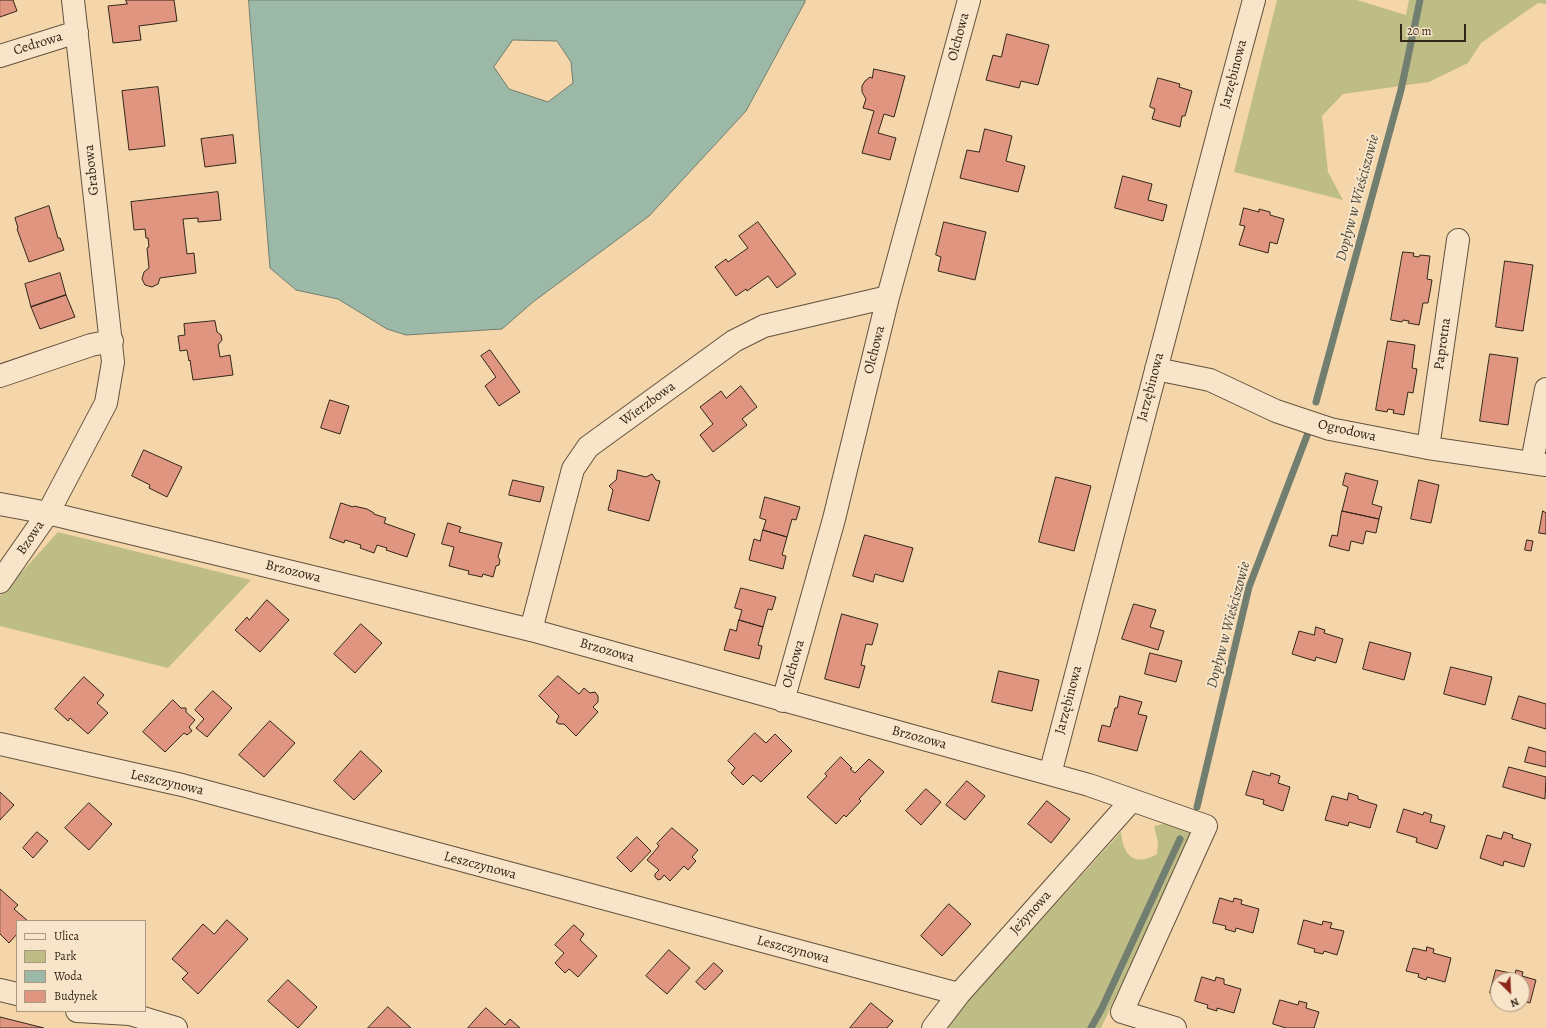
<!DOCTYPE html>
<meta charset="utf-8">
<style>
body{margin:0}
#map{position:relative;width:1546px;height:1028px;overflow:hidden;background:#f4d6aa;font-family:Alegreya,serif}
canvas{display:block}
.legend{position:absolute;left:16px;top:920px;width:130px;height:92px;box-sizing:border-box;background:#f8e4c8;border:1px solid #a99882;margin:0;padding:5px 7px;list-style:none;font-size:12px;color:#322619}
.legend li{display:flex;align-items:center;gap:8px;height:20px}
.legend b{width:20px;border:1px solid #a99882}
.north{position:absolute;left:1490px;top:972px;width:40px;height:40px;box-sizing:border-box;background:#f8e4c8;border:1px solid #a99882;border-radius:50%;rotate:156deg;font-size:11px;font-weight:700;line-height:16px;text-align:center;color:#322619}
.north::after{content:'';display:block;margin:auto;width:14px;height:18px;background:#8f2418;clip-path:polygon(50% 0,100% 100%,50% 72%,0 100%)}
.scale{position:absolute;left:1400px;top:24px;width:66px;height:18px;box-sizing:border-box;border:2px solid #322619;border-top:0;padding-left:5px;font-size:12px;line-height:14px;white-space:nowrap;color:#322619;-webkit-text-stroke:3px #f8e4c8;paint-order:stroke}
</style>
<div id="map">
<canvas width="1546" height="1028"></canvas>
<ul class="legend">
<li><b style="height:5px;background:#f8e4c8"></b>Ulica</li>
<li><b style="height:11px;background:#bfbd86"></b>Park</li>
<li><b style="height:11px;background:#9cb9a8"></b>Woda</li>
<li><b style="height:11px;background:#df957f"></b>Budynek</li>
</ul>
<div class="north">N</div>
<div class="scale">20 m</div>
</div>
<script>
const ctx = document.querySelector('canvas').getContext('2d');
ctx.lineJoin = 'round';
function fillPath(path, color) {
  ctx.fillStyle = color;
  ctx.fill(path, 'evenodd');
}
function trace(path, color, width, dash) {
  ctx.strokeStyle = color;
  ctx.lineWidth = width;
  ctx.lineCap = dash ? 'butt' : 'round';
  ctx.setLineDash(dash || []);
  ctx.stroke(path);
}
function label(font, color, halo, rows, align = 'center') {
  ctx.font = font + ' Alegreya,serif';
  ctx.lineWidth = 4;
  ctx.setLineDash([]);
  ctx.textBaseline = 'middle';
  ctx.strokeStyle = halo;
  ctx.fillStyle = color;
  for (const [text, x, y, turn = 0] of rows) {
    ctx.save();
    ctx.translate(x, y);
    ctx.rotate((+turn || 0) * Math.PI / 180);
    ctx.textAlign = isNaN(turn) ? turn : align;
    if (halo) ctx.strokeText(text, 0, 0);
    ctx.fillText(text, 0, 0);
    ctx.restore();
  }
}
const green = new Path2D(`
 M 1277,0 L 1357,0 L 1406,15 L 1409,0 L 1546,0 L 1546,4 L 1538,3 L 1481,43 L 1468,63 L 1429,82 L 1343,94 L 1322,116 L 1328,172 L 1343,200 L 1234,172 Z
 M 58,532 L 251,580 L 168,668 L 0,626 L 0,596 Z
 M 1163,824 L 1193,832 L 1101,1028 L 948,1028 L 970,998 L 1121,832 C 1123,856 1135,867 1157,854 L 1158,842 L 1154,826 Z`);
const water = new Path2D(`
 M 249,0 L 805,0 L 805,2 L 746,111 L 649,216 L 533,302 L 502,329 L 406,335 L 387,329 L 338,299 L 296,290 L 270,268 L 250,20 ZM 513,40 L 557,41 L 571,62 L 573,83 L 548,102 L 509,89 L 494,67 Z`);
const stream = new Path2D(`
 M 1316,402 L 1401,90 L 1420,0
 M 1197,807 L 1249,587 L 1308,433
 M 1091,1028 L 1102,1008 L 1180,839`);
const building = new Path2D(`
 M 0,0 L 13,0 L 17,11 L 0,17 Z
 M 126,0 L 174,0 L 177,21 L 139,26 L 141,40 L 113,43 L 108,6 L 127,4 Z
 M 1007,34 L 1049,45 L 1038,85 L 1021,81 L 1019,88 L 986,80 L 993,55 L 1001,57 Z
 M 874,69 L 905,76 L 894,117 L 884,114 L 878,133 L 896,138 L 890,160 L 862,153 L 874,111 L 863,108 L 866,99 L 862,92 L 862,86 L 865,81 L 870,77 L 872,78 Z
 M 1158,78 L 1180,84 L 1179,87 L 1192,91 L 1185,116 L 1182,116 L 1180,127 L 1152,119 L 1155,109 L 1150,107 Z
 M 158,87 L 165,146 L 129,150 L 122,91 Z
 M 985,129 L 1012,136 L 1006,161 L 1025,166 L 1018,192 L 960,178 L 967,150 L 979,152 Z
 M 233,135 L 236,163 L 205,167 L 201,139 Z
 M 1123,176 L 1152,184 L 1148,200 L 1167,205 L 1163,221 L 1115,208 Z
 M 218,192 L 221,220 L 198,222 L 198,218 L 183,219 L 187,254 L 194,253 L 196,273 L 160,278 L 158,284 L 152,287 L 145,285 L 142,279 L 144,272 L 149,268 L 147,248 L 149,247 L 148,238 L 146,238 L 145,229 L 134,230 L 131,202 Z
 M 49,206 L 58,238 L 60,238 L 64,250 L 29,262 L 17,229 L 18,228 L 15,218 Z
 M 1244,208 L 1259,212 L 1259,209 L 1270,212 L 1270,215 L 1284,219 L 1277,244 L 1270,242 L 1268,253 L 1239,245 L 1245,226 L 1240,225 Z
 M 758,222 L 796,274 L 777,288 L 768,276 L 747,291 L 746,289 L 736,296 L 715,267 L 726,259 L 728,262 L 748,248 L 739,236 Z
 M 944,222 L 986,232 L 975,280 L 938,271 L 941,257 L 936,255 Z
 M 1403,252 L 1414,253 L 1413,256 L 1419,257 L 1420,255 L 1430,256 L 1427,279 L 1432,280 L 1430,292 L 1428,303 L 1423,303 L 1419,325 L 1408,323 L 1409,321 L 1403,320 L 1402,322 L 1391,320 Z
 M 1505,261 L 1533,265 L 1523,331 L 1496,327 Z
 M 60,273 L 66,295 L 31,307 L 25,284 Z
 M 66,295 L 75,317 L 40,329 L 31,307 Z
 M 215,321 L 217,332 L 221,335 L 222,340 L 218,345 L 220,357 L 230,355 L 233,375 L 193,380 L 190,360 L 189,361 L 187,350 L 180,351 L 178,336 L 185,335 L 184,324 Z
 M 1388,341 L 1415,345 L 1412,368 L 1417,369 L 1413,393 L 1408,392 L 1404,415 L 1393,413 L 1394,410 L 1388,409 L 1387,412 L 1376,410 Z
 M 490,350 L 520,392 L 499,406 L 485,386 L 496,377 L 481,356 Z
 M 1490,354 L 1518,358 L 1508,425 L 1480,421 Z
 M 741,386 L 757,407 L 742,419 L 747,425 L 713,452 L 700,435 L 713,424 L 700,407 L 721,391 L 726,398 Z
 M 330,400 L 349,406 L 340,434 L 321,428 Z
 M 144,450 L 182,467 L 167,497 L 149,488 L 150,485 L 132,476 Z
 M 618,470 L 646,477 L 652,474 L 656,480 L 660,481 L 649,521 L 608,510 L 613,490 L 609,486 L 616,480 Z
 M 1346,473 L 1378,481 L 1372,504 L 1382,507 L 1379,519 L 1342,511 L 1348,487 L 1343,485 Z
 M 1056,477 L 1091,486 L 1074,551 L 1039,542 Z
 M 513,480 L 544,487 L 540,502 L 509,495 Z
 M 1419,480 L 1439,485 L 1431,523 L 1411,519 Z
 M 765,497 L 800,507 L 796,520 L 792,519 L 787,537 L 763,530 L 766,520 L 760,518 Z
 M 341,503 L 353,507 L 354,506 L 367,509 L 374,513 L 374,514 L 386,518 L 384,523 L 415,534 L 407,557 L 386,550 L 387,548 L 377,545 L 374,553 L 360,548 L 361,545 L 345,540 L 344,543 L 330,538 Z
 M 1342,511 L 1379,519 L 1376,533 L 1366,531 L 1363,544 L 1351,541 L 1349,551 L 1329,546 L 1332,535 L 1337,536 Z
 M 1543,511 L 1546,513 L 1546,534 L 1539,533 Z
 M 448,523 L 461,527 L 459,532 L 502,543 L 498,557 L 500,560 L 499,565 L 496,566 L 493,577 L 483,574 L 482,577 L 468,574 L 469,571 L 449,566 L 454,547 L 442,544 Z
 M 763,530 L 787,537 L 782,555 L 786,556 L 783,569 L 749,560 L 754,539 L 760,541 Z
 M 865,535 L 913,548 L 903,582 L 875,574 L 873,582 L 853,576 Z
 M 1527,540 L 1533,541 L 1531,551 L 1525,550 Z
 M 741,588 L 776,597 L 772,610 L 768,609 L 763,627 L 739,620 L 742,610 L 735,608 Z
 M 267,600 L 289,620 L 260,652 L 235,630 L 247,617 L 249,620 Z
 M 1134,604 L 1156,610 L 1150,627 L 1164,631 L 1158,650 L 1122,639 Z
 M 842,614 L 878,624 L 872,645 L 866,644 L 861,665 L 865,666 L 859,688 L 825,679 Z
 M 739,620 L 763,627 L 758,645 L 762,646 L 759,659 L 724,650 L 730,629 L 736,631 Z
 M 361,624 L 382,643 L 355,673 L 334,654 Z
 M 1316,627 L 1325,630 L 1324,633 L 1343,639 L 1336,663 L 1316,657 L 1315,661 L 1292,654 L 1299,631 L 1314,635 Z
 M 1370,642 L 1411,653 L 1404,680 L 1363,669 Z
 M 1150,653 L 1182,661 L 1176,682 L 1145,674 Z
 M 1451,667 L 1492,677 L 1485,705 L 1444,694 Z
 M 999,671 L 1039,680 L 1032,711 L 992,702 Z
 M 558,676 L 579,694 L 584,688 L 590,693 L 595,692 L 598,696 L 598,702 L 593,707 L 598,712 L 576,736 L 564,724 L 559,724 L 556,722 L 559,716 L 539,696 Z
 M 84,677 L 104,695 L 97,703 L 108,713 L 88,734 L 70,718 L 68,721 L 55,709 Z
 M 213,691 L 232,708 L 207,737 L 196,728 L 204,719 L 195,710 Z
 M 1120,696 L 1142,702 L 1138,714 L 1147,716 L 1137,751 L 1098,741 L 1102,725 L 1110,727 L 1115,708 L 1117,708 Z
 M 1519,696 L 1546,704 L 1546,729 L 1512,719 Z
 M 173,700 L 181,708 L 186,708 L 186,712 L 195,720 L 189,727 L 192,731 L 187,735 L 184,733 L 165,752 L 143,732 Z
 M 270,721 L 295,743 L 264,777 L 239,755 Z
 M 755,733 L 766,743 L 775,734 L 792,751 L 761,782 L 753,775 L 743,785 L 731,773 L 735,768 L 728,761 Z
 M 1529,747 L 1546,752 L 1546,767 L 1525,762 Z
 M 361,751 L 382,771 L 354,800 L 334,781 Z
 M 841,757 L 852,768 L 850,769 L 855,773 L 869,759 L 884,772 L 859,799 L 861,801 L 846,817 L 844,815 L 836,824 L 807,797 L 827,776 L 825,774 Z
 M 1509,767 L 1546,777 L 1545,799 L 1503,787 Z
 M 1253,771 L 1270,776 L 1271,773 L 1280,776 L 1278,783 L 1290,787 L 1283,811 L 1263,804 L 1264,800 L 1246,795 Z
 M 967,781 L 985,796 L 965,820 L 946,805 Z
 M 926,789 L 941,802 L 921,825 L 906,811 Z
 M 0,792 L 14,805 L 0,820 Z
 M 1349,793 L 1358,796 L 1358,799 L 1377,805 L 1370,828 L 1349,822 L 1348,826 L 1325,820 L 1332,796 L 1347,800 Z
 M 1047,801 L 1070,819 L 1051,843 L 1028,824 Z
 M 89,803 L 112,824 L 89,850 L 65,828 Z
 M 1404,809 L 1423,815 L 1424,812 L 1432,815 L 1430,822 L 1445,826 L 1437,849 L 1416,842 L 1417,838 L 1397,832 Z
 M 672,828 L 698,850 L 692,857 L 696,861 L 688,870 L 684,866 L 670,881 L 664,875 L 661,879 L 658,880 L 655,877 L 655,874 L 659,870 L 647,860 L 659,846 L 657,844 Z
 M 37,832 L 48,841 L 33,858 L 23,848 Z
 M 1504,832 L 1513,835 L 1512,838 L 1531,844 L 1524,867 L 1504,861 L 1503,866 L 1480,858 L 1487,835 L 1501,839 Z
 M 637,837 L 651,851 L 631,872 L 617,858 Z
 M 0,889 L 18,905 L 14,909 L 28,921 L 17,921 L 17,934 L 9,943 L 0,934 Z
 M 1220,898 L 1233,902 L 1234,898 L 1242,900 L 1241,904 L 1259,909 L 1253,933 L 1236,928 L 1235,932 L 1225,929 L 1226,926 L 1213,923 Z
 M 949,904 L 971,924 L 942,956 L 921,936 Z
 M 227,920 L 248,939 L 198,994 L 182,979 L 188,973 L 172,959 L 203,924 L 214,934 Z
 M 1304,920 L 1322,925 L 1323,921 L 1332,923 L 1330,928 L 1344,931 L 1337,955 L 1324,951 L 1323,954 L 1314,952 L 1315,949 L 1298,944 Z
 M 574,925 L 584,934 L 580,940 L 597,956 L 578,977 L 569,969 L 565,973 L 555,963 L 564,953 L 555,945 Z
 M 1427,947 L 1434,949 L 1433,953 L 1451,958 L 1445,982 L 1427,977 L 1426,980 L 1418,977 L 1419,974 L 1406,971 L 1413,948 L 1426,951 Z
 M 669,950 L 690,968 L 667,994 L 646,976 Z
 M 714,963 L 723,971 L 705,990 L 696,982 Z
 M 1496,970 L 1515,974 L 1516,970 L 1523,972 L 1522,976 L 1536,980 L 1530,1003 L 1522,1001 L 1522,980 L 1498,980 L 1498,995 L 1490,993 Z
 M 1202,977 L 1215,981 L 1216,977 L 1224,979 L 1224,984 L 1241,989 L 1234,1013 L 1217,1008 L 1217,1011 L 1207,1008 L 1208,1005 L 1195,1001 Z
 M 288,980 L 317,1007 L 298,1028 L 268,1001 Z
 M 1280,1000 L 1298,1005 L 1299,1001 L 1307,1003 L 1306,1008 L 1319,1012 L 1314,1028 L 1286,1028 L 1273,1024 Z
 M 871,1003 L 893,1021 L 887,1028 L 850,1028 Z
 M 388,1007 L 411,1028 L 368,1028 Z
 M 486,1008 L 505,1025 L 510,1019 L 520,1028 L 468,1028 Z
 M 0,1017 L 44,1028 L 0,1028 Z`);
const minor = new Path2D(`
 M 0,56 L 77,32
 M 1156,369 L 1210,380 L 1276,411 L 1330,429 L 1428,448 L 1546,465
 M 0,376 L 91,345 L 112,341
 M 1428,448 L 1458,240
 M 1532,462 L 1546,389
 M 0,504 L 48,513 L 531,630 L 1089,785 L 1206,826 L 1122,1012 L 1175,1028
 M 0,582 L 48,513 L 106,403 L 113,362 L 73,0
 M 531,630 L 573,469 L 588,447 L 734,341 L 764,326 L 888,297
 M 783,701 L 834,519 L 888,297 L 969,0
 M 0,744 L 182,785 L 959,994
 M 1050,774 L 1224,111 L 1254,0
 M 0,990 L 17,994
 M 77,1011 L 130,1014 L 176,1028
 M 933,1028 L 959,994 L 1132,800`);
const streetNames = [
 ["Olchowa",959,37,-75],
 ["Cedrowa",38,44,-17],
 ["Jarzębinowa",1234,74,-75],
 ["Grabowa",92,170,-96],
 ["Paprotna",1443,344,-82],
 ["Olchowa",875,350,-76],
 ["Jarzębinowa",1151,387,-75],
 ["Wierzbowa",648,404,-36],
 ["Ogrodowa",1347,431,13],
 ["Bzowa",31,538,-56],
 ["Brzozowa",293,572,14],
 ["Brzozowa",607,651,16],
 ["Olchowa",794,664,-74],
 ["Jarzębinowa",1069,700,-75],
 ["Brzozowa",919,738,15],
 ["Leszczynowa",167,783,13],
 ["Leszczynowa",480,866,15],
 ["Jeżynowa",1031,913,-48],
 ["Leszczynowa",793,950,15]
];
const waterNames = [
 ["Dopływ w Wieściszowie",1358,198,-75],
 ["Dopływ w Wieściszowie",1229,625,-75]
];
fillPath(green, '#bfbd86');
fillPath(water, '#9cb9a8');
trace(water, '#727e6f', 1);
trace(stream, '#727e6f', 7);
fillPath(building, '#df957f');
trace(building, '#322619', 1);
trace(minor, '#62523d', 24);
trace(minor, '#f8e4c8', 22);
label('14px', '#322619', '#f8e4c8', streetNames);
label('italic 15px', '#4c4b3d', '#f8e4c8', waterNames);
</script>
